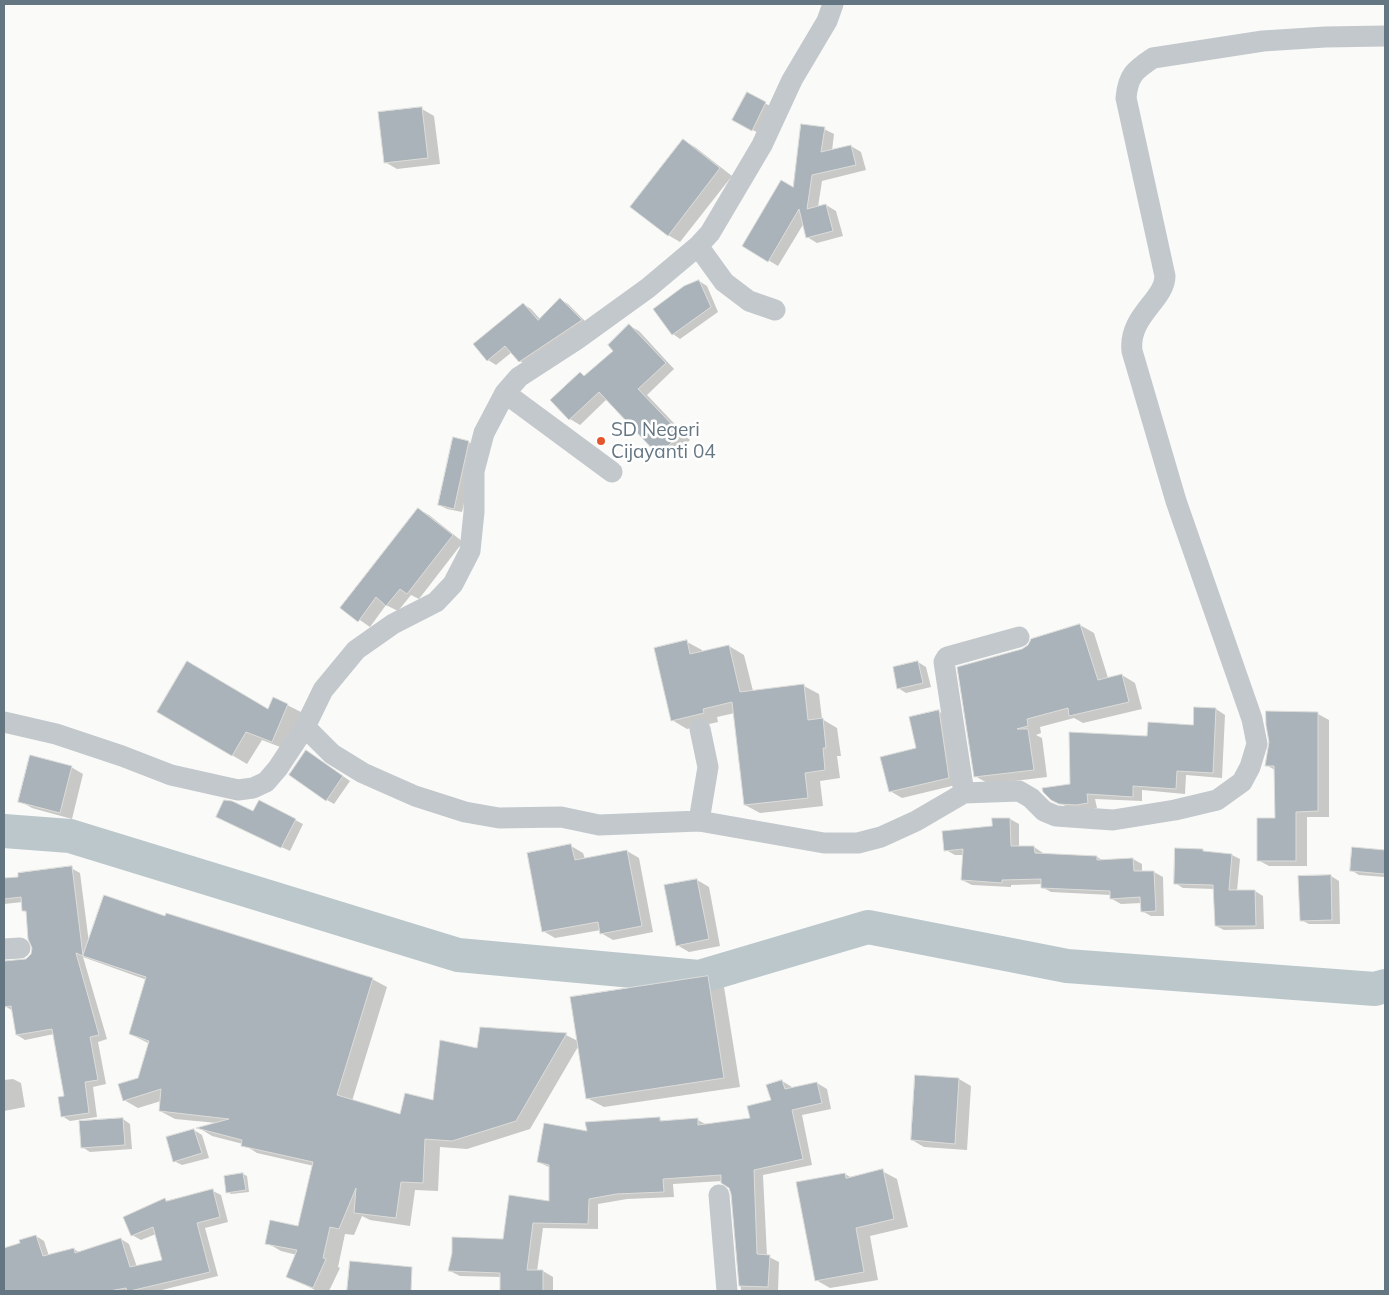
<!DOCTYPE html>
<style>
body{margin:0}
#map{position:relative;width:1389px;height:1295px;overflow:hidden;background:#fafaf8;font-family:Mulish,sans-serif}
canvas{display:block}
.frame{position:absolute;inset:0;border:5px solid #657683;pointer-events:none}
</style>
<div id="map">
<canvas width="1389" height="1295"></canvas>
<div class="frame"></div>
</div>
<script>
const ctx = document.querySelector('canvas').getContext('2d');
ctx.lineJoin = 'round';
function fillPath(path, color) {
  ctx.fillStyle = color;
  ctx.fill(path, 'evenodd');
}
function trace(path, color, width, dash) {
  ctx.strokeStyle = color;
  ctx.lineWidth = width;
  ctx.lineCap = dash ? 'butt' : 'round';
  ctx.setLineDash(dash || []);
  ctx.stroke(path);
}
function label(font, color, halo, rows, align = 'center') {
  ctx.font = font + ' Mulish,sans-serif';
  ctx.lineWidth = 5;
  ctx.setLineDash([]);
  ctx.textBaseline = 'middle';
  ctx.strokeStyle = halo;
  ctx.fillStyle = color;
  for (const [text, x, y, turn = 0] of rows) {
    ctx.save();
    ctx.translate(x, y);
    ctx.rotate((+turn || 0) * Math.PI / 180);
    ctx.textAlign = isNaN(turn) ? turn : align;
    if (halo) ctx.strokeText(text, 0, 0);
    ctx.fillText(text, 0, 0);
    ctx.restore();
  }
}
const shadow = new Path2D(`
 M 747,94 L 774,108 L 760,134 L 742,124 Z
 M 422,109 L 434,116 L 440,164 L 397,169 L 385,162 Z
 M 824,129 L 834,134 L 832,151 L 851,146 L 861,152 L 866,170 L 822,181 L 818,207 L 826,205 L 836,211 L 843,236 L 817,243 L 807,237 L 804,223 L 778,266 L 743,245 L 794,189 Z
 M 683,140 L 695,147 L 732,176 L 680,242 L 668,235 Z
 M 699,281 L 707,286 L 718,312 L 680,339 L 673,334 Z
 M 560,299 L 568,304 L 589,325 L 528,366 L 520,361 L 512,352 L 496,365 L 488,360 L 523,304 L 531,309 L 540,319 Z
 M 630,326 L 639,331 L 674,369 L 647,395 L 690,440 L 669,460 L 659,454 L 607,399 L 580,425 L 570,419 L 552,400 L 580,374 L 585,377 L 615,351 Z
 M 468,442 L 476,446 L 462,512 L 447,509 L 439,505 Z
 M 418,509 L 429,515 L 463,542 L 419,599 L 411,595 L 398,611 L 386,605 L 370,627 L 341,607 Z
 M 1080,625 L 1094,633 L 1108,678 L 1122,675 L 1135,683 L 1142,709 L 1083,723 L 1074,718 L 1040,727 L 1041,733 L 1036,735 L 1042,738 L 1047,777 L 989,784 L 975,776 L 1023,650 Z
 M 687,642 L 702,650 L 702,653 L 729,646 L 744,655 L 753,691 L 804,686 L 819,694 L 822,719 L 837,728 L 841,756 L 837,756 L 840,778 L 820,781 L 823,806 L 760,813 L 745,805 L 735,713 L 717,717 L 718,722 L 687,729 L 672,720 Z
 M 918,662 L 926,667 L 931,687 L 906,693 L 898,688 L 894,667 Z
 M 287,705 L 303,713 L 288,750 L 262,740 L 247,764 L 159,712 L 269,711 Z
 M 1195,708 L 1216,709 L 1225,715 L 1222,778 L 1186,775 L 1185,794 L 1142,790 L 1142,801 L 1095,799 L 1097,808 L 1086,809 L 1069,808 L 1052,799 L 1071,785 L 1148,737 L 1194,727 Z
 M 938,711 L 950,718 L 960,784 L 902,798 L 890,791 L 918,749 Z
 M 1268,712 L 1318,714 L 1329,720 L 1329,817 L 1307,817 L 1307,866 L 1269,866 L 1258,860 L 1277,819 L 1275,770 L 1266,765 L 1271,742 Z
 M 314,756 L 350,781 L 334,804 L 327,800 Z
 M 71,767 L 83,774 L 72,819 L 32,808 L 20,801 Z
 M 254,813 L 295,820 L 303,824 L 290,851 L 225,821 Z
 M 1010,819 L 1019,824 L 1019,848 L 1034,847 L 1043,853 L 1043,855 L 1097,857 L 1104,861 L 1133,859 L 1142,864 L 1142,872 L 1154,872 L 1163,877 L 1164,916 L 1151,916 L 1142,911 L 1142,903 L 1121,904 L 1112,899 L 1111,895 L 1051,892 L 1042,887 L 1042,884 L 1011,885 L 1011,887 L 972,885 L 962,880 L 964,855 L 955,855 L 946,850 Z
 M 571,846 L 583,853 L 585,859 L 627,851 L 639,858 L 653,932 L 613,940 L 601,933 L 601,930 L 555,938 L 543,931 Z
 M 1353,848 L 1385,851 L 1385,877 L 1359,875 L 1351,870 Z
 M 1202,850 L 1206,852 L 1232,855 L 1240,859 L 1237,891 L 1255,891 L 1263,896 L 1264,929 L 1224,930 L 1216,926 L 1215,889 L 1183,888 L 1175,883 Z
 M 71,868 L 80,873 L 89,943 L 165,918 L 372,979 L 387,987 L 352,1101 L 401,1115 L 434,1102 L 478,1050 L 482,1028 L 566,1035 L 578,1041 L 708,977 L 724,987 L 740,1087 L 604,1107 L 587,1098 L 579,1045 L 530,1129 L 467,1149 L 440,1147 L 438,1191 L 415,1190 L 410,1226 L 370,1220 L 362,1216 L 354,1235 L 345,1234 L 338,1267 L 340,1268 L 329,1291 L 317,1291 L 287,1276 L 297,1255 L 281,1251 L 267,1243 L 299,1227 L 314,1166 L 257,1153 L 243,1144 L 212,1136 L 199,1128 L 217,1123 L 175,1119 L 160,1111 L 161,1101 L 138,1108 L 124,1100 L 139,1079 L 150,1044 L 130,1034 L 147,980 L 83,957 L 107,1039 L 98,1042 L 106,1084 L 93,1087 L 97,1117 L 70,1121 L 62,1116 L 65,1097 L 54,1034 L 25,1040 L 17,1035 L 13,1011 L 5,1006 L 4,963 L 21,962 L 28,959 L 32,955 L 34,948 L 28,913 L 24,911 L 23,902 L 4,904 L 4,880 Z
 M 1331,876 L 1339,881 L 1340,924 L 1309,924 L 1301,920 Z
 M 697,880 L 709,887 L 720,946 L 689,952 L 677,945 Z
 M 916,1076 L 959,1079 L 971,1086 L 967,1150 L 924,1147 L 912,1140 Z
 M 13,1079 L 21,1083 L 25,1107 L 4,1111 L 4,1080 Z
 M 782,1081 L 792,1087 L 792,1089 L 817,1083 L 827,1089 L 831,1109 L 802,1115 L 812,1165 L 763,1175 L 767,1256 L 779,1262 L 778,1291 L 741,1291 L 733,1194 L 730,1187 L 722,1181 L 673,1184 L 674,1197 L 627,1199 L 598,1204 L 598,1229 L 543,1228 L 537,1271 L 543,1271 L 553,1277 L 553,1291 L 501,1291 L 501,1277 L 460,1276 L 450,1271 L 504,1240 L 550,1203 L 551,1168 L 538,1162 L 588,1133 L 659,1119 L 665,1122 L 698,1120 L 707,1125 L 752,1119 L 772,1101 Z
 M 123,1119 L 130,1124 L 132,1149 L 90,1152 L 82,1147 Z
 M 194,1130 L 202,1135 L 209,1158 L 182,1165 L 174,1161 Z
 M 882,1171 L 897,1179 L 908,1227 L 870,1236 L 878,1280 L 830,1288 L 816,1280 L 845,1174 L 852,1178 Z
 M 243,1174 L 247,1176 L 249,1192 L 231,1194 L 228,1192 Z
 M 213,1191 L 221,1195 L 228,1222 L 205,1228 L 218,1276 L 158,1291 L 4,1291 L 4,1249 L 22,1244 L 36,1236 L 44,1241 L 49,1256 L 74,1249 L 80,1253 L 121,1239 L 129,1244 L 137,1267 L 163,1261 L 156,1234 L 141,1240 L 132,1235 L 125,1218 L 165,1200 L 168,1201 Z`);
const river = new Path2D(`
 M 4,831 L 70,836 L 458,955 L 699,977 L 868,927 L 1067,966 L 1375,989 L 1385,986`);
const building = new Path2D(`
 M 747,92 L 766,102 L 752,131 L 732,120 Z
 M 422,107 L 428,158 L 384,163 L 378,112 Z
 M 801,124 L 825,127 L 821,152 L 851,145 L 856,165 L 812,175 L 807,209 L 826,204 L 833,231 L 806,238 L 799,209 L 768,262 L 742,246 L 781,180 L 793,187 Z
 M 683,139 L 720,168 L 668,236 L 630,207 Z
 M 699,280 L 711,307 L 672,335 L 653,309 L 684,286 Z
 M 560,298 L 582,320 L 519,362 L 505,346 L 487,361 L 473,344 L 523,303 L 538,320 Z
 M 629,324 L 666,363 L 638,389 L 681,434 L 658,455 L 599,392 L 569,420 L 550,400 L 580,372 L 584,376 L 613,351 L 608,345 Z
 M 453,437 L 469,441 L 454,509 L 438,505 Z
 M 418,508 L 453,535 L 407,594 L 400,589 L 386,606 L 376,597 L 358,622 L 340,608 Z
 M 1080,624 L 1098,680 L 1122,674 L 1129,702 L 1069,716 L 1068,708 L 1027,719 L 1028,726 L 1017,729 L 1028,729 L 1034,770 L 974,777 L 957,667 L 1022,649 L 1028,645 L 1031,639 Z
 M 687,640 L 690,654 L 729,645 L 740,692 L 804,684 L 808,720 L 823,718 L 826,748 L 823,748 L 825,770 L 805,773 L 808,798 L 744,805 L 732,702 L 703,709 L 704,713 L 671,721 L 654,648 Z
 M 187,661 L 268,709 L 273,697 L 288,704 L 272,742 L 246,732 L 232,756 L 157,712 Z
 M 918,661 L 923,683 L 897,689 L 893,667 Z
 M 1194,707 L 1216,708 L 1213,773 L 1177,771 L 1176,789 L 1133,786 L 1133,797 L 1087,794 L 1088,803 L 1076,805 L 1059,804 L 1051,800 L 1043,792 L 1042,788 L 1070,784 L 1069,732 L 1147,736 L 1148,722 L 1193,725 Z
 M 939,710 L 949,778 L 889,792 L 880,757 L 916,748 L 909,717 Z
 M 1266,711 L 1318,712 L 1318,811 L 1296,812 L 1296,861 L 1257,861 L 1257,818 L 1275,818 L 1274,766 L 1265,766 L 1269,742 L 1266,725 Z
 M 306,750 L 343,776 L 326,801 L 289,775 Z
 M 30,755 L 72,766 L 60,813 L 18,802 Z
 M 224,800 L 232,801 L 253,811 L 259,800 L 296,819 L 281,848 L 216,817 Z
 M 992,818 L 1010,818 L 1011,846 L 1034,846 L 1035,853 L 1097,856 L 1097,860 L 1133,858 L 1134,871 L 1154,871 L 1156,911 L 1141,912 L 1140,897 L 1110,899 L 1110,891 L 1041,888 L 1041,879 L 1002,880 L 1002,883 L 961,880 L 963,849 L 944,851 L 942,831 L 992,826 Z
 M 571,844 L 575,860 L 627,850 L 642,926 L 600,934 L 598,922 L 542,932 L 527,853 Z
 M 1352,847 L 1385,850 L 1385,874 L 1350,871 Z
 M 1175,848 L 1203,849 L 1203,851 L 1232,854 L 1229,890 L 1255,890 L 1256,926 L 1215,926 L 1213,885 L 1174,884 Z
 M 72,866 L 83,956 L 76,953 L 99,1035 L 90,1037 L 98,1080 L 85,1082 L 89,1113 L 61,1117 L 58,1097 L 64,1096 L 52,1029 L 16,1035 L 11,1006 L 4,1007 L 4,961 L 26,959 L 31,954 L 32,948 L 28,939 L 26,911 L 22,911 L 21,897 L 4,899 L 4,878 L 18,877 L 18,873 Z
 M 1331,875 L 1332,920 L 1300,921 L 1298,876 Z
 M 697,879 L 709,939 L 676,946 L 664,885 Z
 M 104,895 L 165,916 L 166,913 L 373,978 L 337,1095 L 400,1114 L 405,1093 L 433,1100 L 440,1040 L 477,1048 L 480,1027 L 567,1033 L 516,1121 L 452,1141 L 425,1139 L 423,1183 L 401,1182 L 396,1218 L 354,1213 L 356,1188 L 339,1229 L 330,1227 L 323,1258 L 326,1259 L 313,1288 L 286,1277 L 297,1250 L 265,1244 L 270,1220 L 298,1226 L 313,1162 L 241,1146 L 242,1140 L 196,1128 L 229,1119 L 159,1111 L 161,1089 L 123,1101 L 118,1084 L 138,1078 L 149,1041 L 129,1034 L 146,977 L 83,956 Z
 M 708,976 L 724,1078 L 586,1099 L 570,997 Z
 M 915,1075 L 959,1078 L 955,1144 L 911,1140 Z
 M 782,1080 L 785,1089 L 817,1082 L 822,1103 L 792,1110 L 803,1159 L 754,1170 L 757,1254 L 770,1255 L 768,1287 L 739,1286 L 731,1194 L 729,1188 L 721,1183 L 721,1175 L 663,1179 L 664,1192 L 616,1194 L 589,1199 L 588,1224 L 533,1223 L 527,1270 L 543,1270 L 543,1291 L 500,1291 L 500,1273 L 448,1271 L 452,1253 L 452,1237 L 503,1239 L 509,1195 L 549,1201 L 549,1165 L 537,1162 L 544,1123 L 587,1131 L 585,1122 L 660,1117 L 660,1121 L 698,1118 L 698,1125 L 750,1118 L 747,1106 L 771,1100 L 766,1085 Z
 M 123,1118 L 125,1145 L 81,1148 L 79,1121 Z
 M 194,1129 L 202,1153 L 173,1162 L 166,1137 Z
 M 883,1169 L 894,1219 L 856,1228 L 864,1272 L 815,1281 L 796,1182 L 845,1173 L 846,1178 Z
 M 243,1173 L 246,1190 L 226,1193 L 224,1176 Z
 M 213,1189 L 220,1217 L 197,1223 L 210,1272 L 130,1291 L 127,1291 L 126,1288 L 109,1291 L 4,1291 L 4,1248 L 20,1243 L 19,1240 L 36,1235 L 43,1256 L 74,1248 L 75,1253 L 121,1238 L 130,1267 L 162,1260 L 153,1227 L 131,1236 L 123,1217 L 165,1198 L 166,1201 Z
 M 350,1261 L 412,1267 L 411,1291 L 347,1291 Z`);
const minor = new Path2D(`
 M 698,246 L 724,282 L 749,301 L 775,310
 M 505,393 L 612,472
 M 4,722 L 56,734 L 122,756 L 171,775 L 238,790 L 253,788 L 266,782 L 278,768 L 305,727 L 323,690 L 356,650 L 393,624 L 436,602 L 453,584 L 470,551 L 474,512 L 474,471 L 484,433 L 505,393 L 519,377 L 576,340 L 648,288 L 698,246 L 710,233 L 762,145 L 792,80 L 827,21 L 833,4
 M 305,727 L 332,754 L 363,773 L 415,796 L 465,812 L 499,818 L 561,817 L 599,825 L 699,821 L 824,843 L 858,843 L 881,837 L 916,821 L 964,793 L 1019,791 L 1031,798 L 1044,811 L 1056,816 L 1113,820 L 1175,810 L 1217,800 L 1242,782 L 1250,767 L 1257,744 L 1252,719 L 1176,501 L 1132,351 C 1128,316 1165,300 1165,276 L 1126,98 C 1128,75 1135,70 1153,58 L 1263,41 L 1325,37 L 1385,36
 M 964,793 L 944,662 L 947,657 L 1019,637
 M 699,821 L 708,767 L 700,729
 M 4,949 L 20,948
 M 719,1195 L 727,1291`);
const markers = [
 [601,441,5,"#e4572e"]
];
const poiNames = [
 ["SD Negeri",611,430],
 ["Cijayanti 04",611,452]
];
fillPath(shadow, '#0003');
trace(river, '#bbc7cb', 34);
fillPath(building, '#aab3b9');
trace(building, '#dcdcda', 1);
trace(minor, '#c3c8cc', 21);
for (const [x, y, r, color] of markers) {
  const dot = new Path2D();
  dot.arc(x, y, r, 0, 2 * Math.PI);
  ctx.fillStyle = color;
  ctx.fill(dot);
  trace(dot, '#fff', 2);
}
label('19px', '#657683', '#fff', poiNames, 'left');
</script>
